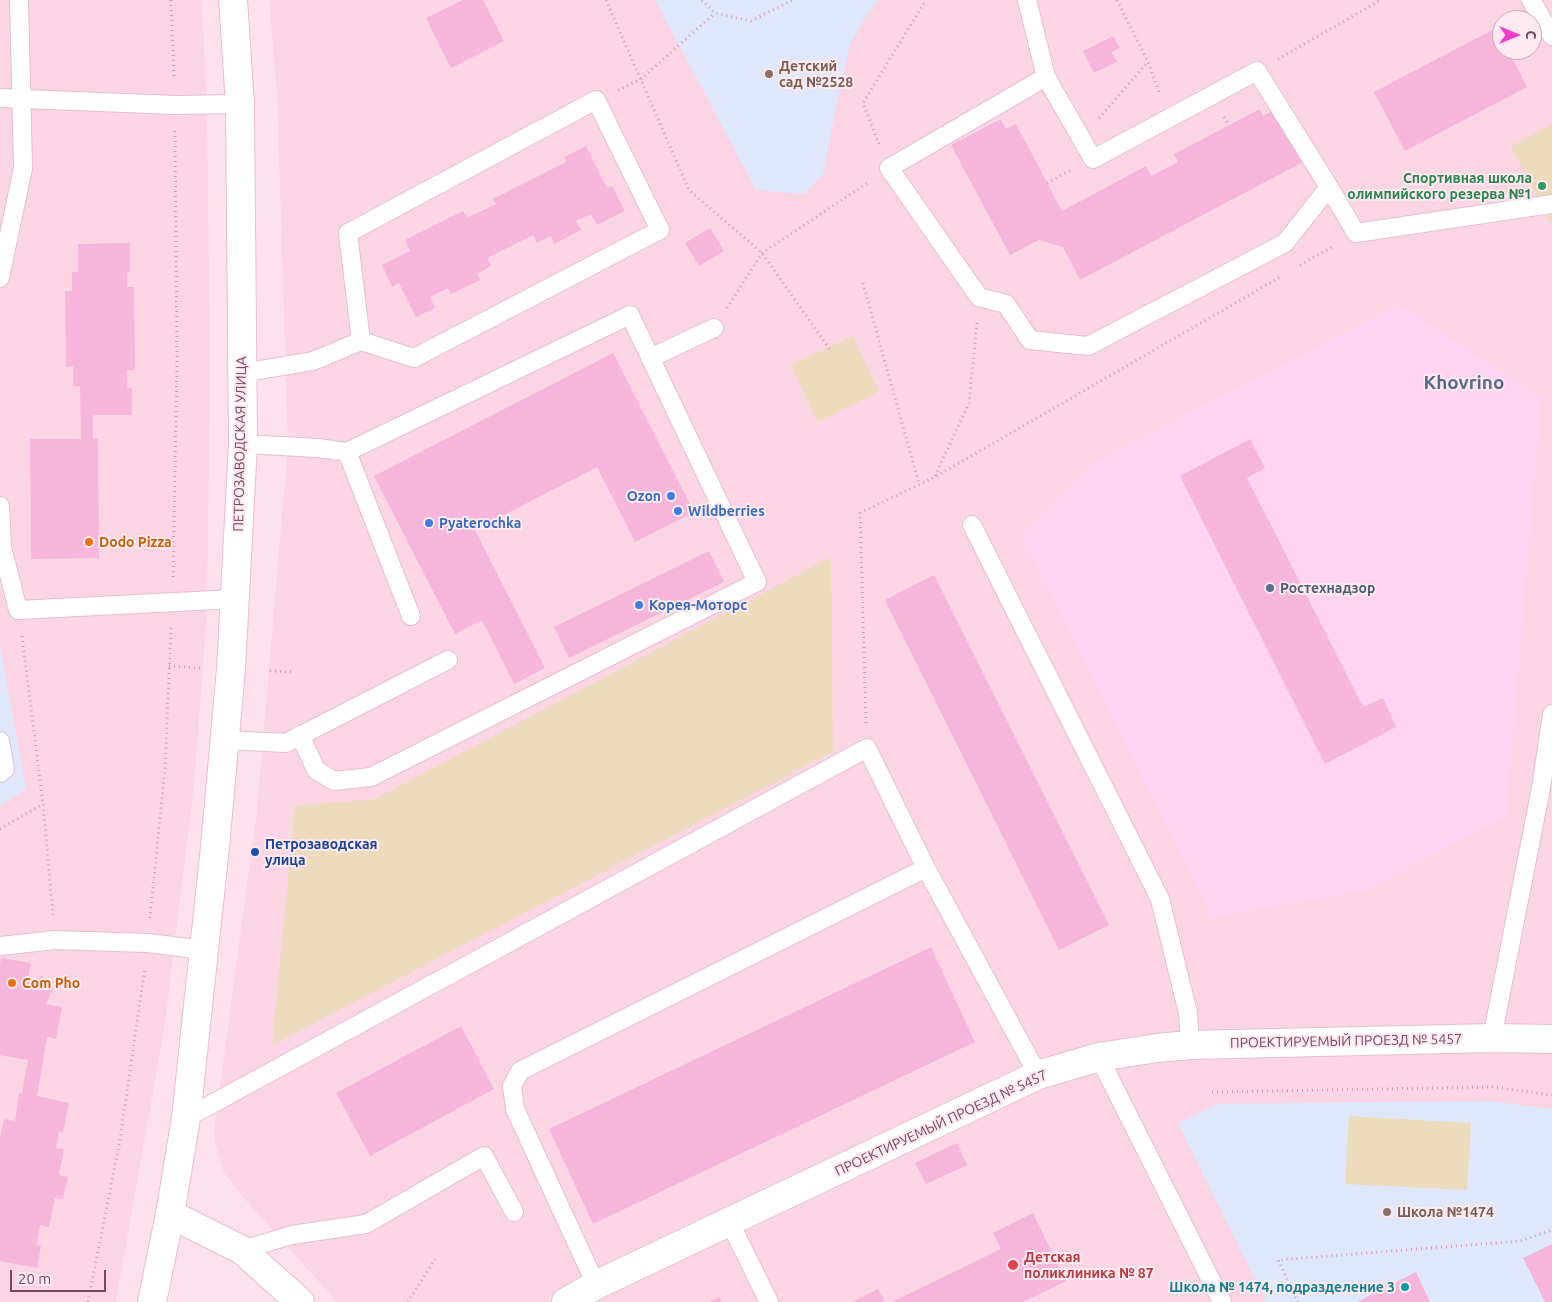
<!DOCTYPE html>
<meta charset="utf-8">
<style>
body{margin:0}
#map{position:relative;width:1552px;height:1302px;overflow:hidden;background:#fee1ec;font-family:Ubuntu,sans-serif}
canvas{display:block}
.north{position:absolute;left:1492px;top:10px;width:50px;height:50px;box-sizing:border-box;background:#ffe9f1;border:1px solid #c9a7b9;border-radius:50%;rotate:90deg;font-size:14px;font-weight:700;line-height:20px;text-align:center;color:#784565}
.north::after{content:'';display:block;margin:auto;width:18px;height:22px;background:#f43bc8;clip-path:polygon(50% 0,100% 100%,50% 72%,0 100%)}
.scale{position:absolute;left:10px;top:1270px;width:96px;height:22px;box-sizing:border-box;border:2px solid #784565;border-top:0;padding-left:6px;font-size:15px;line-height:18px;white-space:nowrap;color:#784565;-webkit-text-stroke:4px #ffe9f1;paint-order:stroke}
</style>
<div id="map">
<canvas width="1552" height="1302"></canvas>
<div class="north">С</div>
<div class="scale">20 m</div>
</div>
<script>
const ctx = document.querySelector('canvas').getContext('2d');
ctx.lineJoin = 'round';
function fillPath(path, color) {
  ctx.fillStyle = color;
  ctx.fill(path, 'evenodd');
}
function trace(path, color, width, dash) {
  ctx.strokeStyle = color;
  ctx.lineWidth = width;
  ctx.lineCap = dash ? 'butt' : 'round';
  ctx.setLineDash(dash || []);
  ctx.stroke(path);
}
function label(font, color, halo, rows, align = 'center') {
  ctx.font = font + ' Ubuntu,sans-serif';
  ctx.lineWidth = 4;
  ctx.setLineDash([]);
  ctx.textBaseline = 'middle';
  ctx.strokeStyle = halo;
  ctx.fillStyle = color;
  for (const [text, x, y, turn = 0] of rows) {
    ctx.save();
    ctx.translate(x, y);
    ctx.rotate((+turn || 0) * Math.PI / 180);
    ctx.textAlign = isNaN(turn) ? turn : align;
    if (halo) ctx.strokeText(text, 0, 0);
    ctx.fillText(text, 0, 0);
    ctx.restore();
  }
}
const residential = new Path2D(`
 M 0,0 L 202,0 L 207,109 L 210,367 L 207,613 L 194,785 L 165,1024 L 116,1302 L 0,1302 Z
 M 269,0 L 1552,0 L 1552,1302 L 337,1302 L 243,1197 L 224,1173 L 216,1147 L 214,1131 L 257,810 L 288,445 L 277,94 ZM 1502,20 L 1532,20 L 1532,50 L 1502,50 Z`);
const commercial = new Path2D(`
 M 1399,304 L 1541,398 L 1506,817 L 1363,891 L 1212,917 L 1020,536 L 1096,461 Z`);
const education = new Path2D(`
 M 655,0 L 878,0 L 864,19 L 850,45 L 837,102 L 823,174 L 805,194 L 756,190 Z
 M 0,646 L 26,789 L 0,806 Z
 M 1488,1101 L 1552,1109 L 1552,1302 L 1266,1302 L 1178,1123 L 1217,1104 Z`);
const green = new Path2D(`
 M 1552,124 L 1552,226 L 1511,146 Z
 M 853,336 L 879,392 L 817,422 L 791,365 Z
 M 831,557 L 833,752 L 272,1045 L 295,806 L 375,799 Z
 M 1349,1116 L 1471,1123 L 1467,1190 L 1345,1184 Z`);
const building = new Path2D(`
 M 463,0 L 483,0 L 504,41 L 451,68 L 426,18 Z
 M 1496,28 L 1502,38 L 1502,50 L 1508,50 L 1527,87 L 1405,151 L 1374,92 Z
 M 1113,36 L 1120,48 L 1111,52 L 1117,62 L 1094,73 L 1083,51 Z
 M 1260,109 L 1263,116 L 1276,109 L 1303,162 L 1080,280 L 1063,247 L 1039,240 L 1010,255 L 951,145 L 1001,119 L 1006,129 L 1016,124 L 1062,211 L 1146,166 L 1151,176 L 1178,162 L 1174,154 Z
 M 586,146 L 607,188 L 612,186 L 625,211 L 597,225 L 591,214 L 576,221 L 581,230 L 554,244 L 551,236 L 537,243 L 533,235 L 487,258 L 491,266 L 477,274 L 480,280 L 451,294 L 448,288 L 430,297 L 435,308 L 416,317 L 399,283 L 392,287 L 382,265 L 410,251 L 405,240 L 463,211 L 467,218 L 496,204 L 493,199 L 566,162 L 564,157 Z
 M 710,228 L 724,251 L 699,266 L 685,243 Z
 M 130,243 L 130,272 L 127,272 L 127,287 L 134,287 L 135,370 L 127,370 L 127,388 L 132,388 L 132,415 L 93,415 L 93,439 L 98,439 L 99,558 L 31,559 L 30,439 L 81,439 L 80,386 L 73,386 L 73,366 L 66,367 L 65,291 L 72,291 L 72,272 L 78,272 L 78,244 Z
 M 613,353 L 694,512 L 635,542 L 597,467 L 475,530 L 545,668 L 514,684 L 482,620 L 455,634 L 374,476 Z
 M 1250,439 L 1265,468 L 1247,478 L 1363,707 L 1383,698 L 1396,727 L 1325,764 L 1180,476 Z
 M 709,551 L 724,582 L 569,658 L 554,627 Z
 M 934,575 L 1109,925 L 1059,950 L 885,600 Z
 M 931,947 L 975,1042 L 593,1224 L 549,1129 Z
 M 1,958 L 31,963 L 28,979 L 36,980 L 42,975 L 53,989 L 46,1004 L 62,1007 L 56,1039 L 47,1037 L 37,1096 L 69,1103 L 63,1132 L 59,1132 L 56,1148 L 64,1149 L 59,1175 L 68,1177 L 63,1199 L 55,1198 L 49,1227 L 40,1225 L 37,1245 L 41,1246 L 37,1268 L 0,1261 L 0,1138 L 4,1119 L 15,1121 L 19,1093 L 22,1093 L 28,1060 L 0,1055 L 0,965 Z
 M 461,1026 L 494,1089 L 370,1156 L 336,1093 Z
 M 957,1143 L 967,1165 L 926,1184 L 915,1163 Z
 M 1033,1213 L 1066,1281 L 1023,1302 L 892,1302 L 1001,1249 L 993,1233 Z
 M 1552,1244 L 1552,1302 L 1545,1302 L 1523,1258 Z
 M 1416,1272 L 1430,1302 L 1357,1302 Z
 M 878,1289 L 885,1302 L 852,1302 Z
 M 719,1297 L 722,1302 L 710,1302 Z`);
const path = new Path2D(`
 M 171,0 L 174,79
 M 606,0 L 689,190 L 762,253 L 831,351
 M 702,0 L 715,13 L 751,21 L 793,0
 M 1117,0 L 1148,62 L 1160,94
 M 1278,59 L 1381,0
 M 618,90 L 641,79 L 715,13
 M 1224,117 L 1229,125
 M 1099,118 L 1148,62
 M 879,144 L 863,103 L 926,0
 M 1047,183 L 1071,170
 M 1300,265 L 1334,246
 M 863,283 L 919,484
 M 727,308 L 762,253 L 869,182
 M 935,476 L 969,403 L 977,322
 M 173,577 L 177,363 L 175,131
 M 22,636 L 43,804 L 53,915
 M 169,666 L 200,668
 M 270,671 L 294,672
 M 866,723 L 860,513 L 935,477 L 1282,276
 M 0,829 L 43,804
 M 150,918 L 165,768 L 171,628
 M 1212,1092 L 1493,1087 L 1552,1095
 M 88,1302 L 120,1140 L 145,967
 M 408,1302 L 435,1259
 M 1298,1302 L 1278,1260 L 1520,1241 L 1552,1230`);
const lane = new Path2D(`
 M 1027,0 L 1046,77
 M 1531,0 L 1552,36
 M 1257,71 L 1329,187 L 1285,243 L 1088,346 L 1030,340 L 1006,304 L 979,297 L 889,168 L 1046,77 L 1093,159 Z
 M 0,98 L 175,105 L 240,104
 M 1329,187 L 1356,233 L 1552,204
 M 0,278 L 23,168 L 19,0
 M 650,358 L 714,328
 M 242,373 L 313,361 L 361,341 L 414,358 L 660,230 L 596,100 L 348,233 L 361,341
 M 243,444 L 318,448 L 347,452 L 630,315 L 757,582 L 371,777 L 334,781 L 316,770 L 300,735
 M 347,452 L 411,616
 M 0,506 L 2,547 L 18,610 L 235,599
 M 972,525 L 1160,899 L 1188,1013 L 1190,1045
 M 225,740 L 286,743 L 448,660
 M 0,741 L 5,769 L 0,773
 M 0,946 L 55,940 L 148,943 L 204,950
 M 1492,1038 L 1541,788 L 1552,714
 M 1099,1057 L 1222,1302
 M 186,1118 L 867,748 L 926,868 L 1038,1075
 M 730,1223 L 769,1302
 M 242,1250 L 292,1235 L 366,1224 L 484,1156 L 514,1212
 M 596,1285 L 515,1109 L 512,1086 L 520,1071 L 926,868`);
const street = new Path2D(`
 M 170,1214 L 242,1250 L 300,1302
 M 566,1302 L 596,1285 L 1038,1075 L 1099,1057 L 1157,1048 L 1190,1045 L 1492,1038 L 1552,1039`);
const secondary = new Path2D(`
 M 152,1302 L 170,1214 L 186,1118 L 215,847 L 231,669 L 243,444 L 240,104 L 233,0`);
const markers = [
 [769,74,5,"#8d6e63"],
 [1542,186,5,"#2e9e5b"],
 [671,496,5,"#3f7fe0"],
 [678,511,5,"#3f7fe0"],
 [429,523,5,"#3f7fe0"],
 [89,542,5,"#e8710a"],
 [1270,588,5,"#5c6f8a"],
 [639,605,5,"#3f7fe0"],
 [255,852,5,"#1a4fb4"],
 [12,983,5,"#e8710a"],
 [1387,1212,5,"#8d6e63"],
 [1013,1265,6,"#e0444e"],
 [1405,1287,5,"#0f9aa8"]
];
const educationNames = [
 ["Детский",779,66],
 ["сад №2528",779,82],
 ["Школа №1474",1397,1212]
];
const leisureNames = [
 ["Спортивная школа",1532,178],
 ["олимпийского резерва №1",1532,194]
];
const streetNames = [
 ["ПЕТРОЗАВОДСКАЯ УЛИЦА",240,444,-89],
 ["ПРОЕКТИРУЕМЫЙ ПРОЕЗД № 5457",1346,1041,-1],
 ["ПРОЕКТИРУЕМЫЙ ПРОЕЗД № 5457",941,1123,-25]
];
const shopNames = [
 ["Ozon",661,496,"right"],
 ["Wildberries",688,511],
 ["Pyaterochka",439,523],
 ["Корея-Моторс",649,605]
];
const foodNames = [
 ["Dodo Pizza",99,542],
 ["Com Pho",22,983]
];
const serviceNames = [
 ["Ростехнадзор",1280,588]
];
const transitNames = [
 ["Петрозаводская",265,844],
 ["улица",265,860]
];
const healthNames = [
 ["Детская",1024,1257],
 ["поликлиника № 87",1024,1273]
];
const cultureNames = [
 ["Школа № 1474, подразделение 3",1395,1287]
];
const districtNames = [
 ["Khovrino",1464,383]
];
fillPath(residential, '#fcd5e5');
fillPath(commercial, '#ffd4f2');
fillPath(education, '#dee8fa');
fillPath(green, '#eddbbe');
fillPath(building, '#f6b6dc');
trace(lane, '#e5bed2', 20);
trace(street, '#e5bed2', 30);
trace(secondary, '#ebbbd4', 30);
trace(path, '#db99c0', 3, [1, 4]);
trace(lane, '#fff', 18);
trace(street, '#fff', 28);
trace(secondary, '#fff', 28);
for (const [x, y, r, color] of markers) {
  const dot = new Path2D();
  dot.arc(x, y, r, 0, 2 * Math.PI);
  ctx.fillStyle = color;
  ctx.fill(dot);
  trace(dot, '#ffe9f1', 2);
}
label('bold 14px', '#785e54', '#ffe9f1', educationNames, 'left');
label('bold 14px', '#27864d', '#ffe9f1', leisureNames, 'right');
label('14px', '#784565', '#ffe9f1', streetNames);
label('bold 14px', '#366cbe', '#ffe9f1', shopNames, 'left');
label('bold 14px', '#c56008', '#ffe9f1', foodNames, 'left');
label('bold 14px', '#4e5e75', '#ffe9f1', serviceNames, 'left');
label('bold 14px', '#164399', '#ffe9f1', transitNames, 'left');
label('bold 14px', '#be3a42', '#ffe9f1', healthNames, 'left');
label('bold 14px', '#0d838f', '#ffe9f1', cultureNames, 'right');
label('bold 19px', '#58698e', '#ffe9f1', districtNames);
</script>
